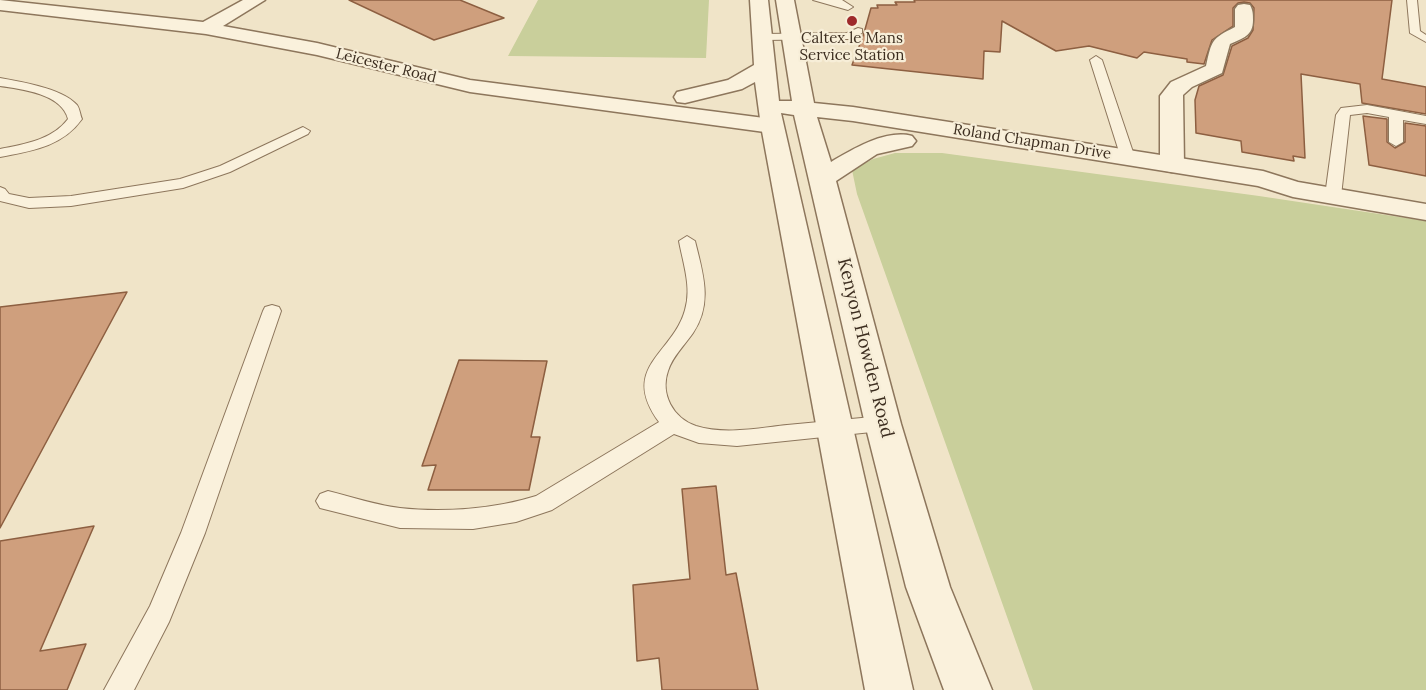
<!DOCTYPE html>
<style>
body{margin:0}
canvas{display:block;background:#f0e4c8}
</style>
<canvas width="1426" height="690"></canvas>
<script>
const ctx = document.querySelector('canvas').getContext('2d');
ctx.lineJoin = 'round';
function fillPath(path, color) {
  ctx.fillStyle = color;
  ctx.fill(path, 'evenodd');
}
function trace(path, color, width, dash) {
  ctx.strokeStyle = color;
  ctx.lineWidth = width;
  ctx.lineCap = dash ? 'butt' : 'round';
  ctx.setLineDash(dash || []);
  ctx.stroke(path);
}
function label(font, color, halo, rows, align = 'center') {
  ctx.font = font + ' Lora,serif';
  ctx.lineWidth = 4.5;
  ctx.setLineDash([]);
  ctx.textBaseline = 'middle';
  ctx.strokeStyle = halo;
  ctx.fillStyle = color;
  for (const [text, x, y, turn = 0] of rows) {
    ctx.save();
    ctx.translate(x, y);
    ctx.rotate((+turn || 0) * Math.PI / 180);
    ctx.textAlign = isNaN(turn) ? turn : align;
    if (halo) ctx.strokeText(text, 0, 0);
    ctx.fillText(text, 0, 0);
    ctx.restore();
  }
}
const green = new Path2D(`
 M 538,0 L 709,0 L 706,58 L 508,56 Z
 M 895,153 L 942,153 L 1259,196 L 1426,221 L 1426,690 L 1033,690 L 857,194 L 852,170 L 873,159 Z`);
const building = new Path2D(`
 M 349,0 L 460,0 L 504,18 L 434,40 Z
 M 914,0 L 1392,0 L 1382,79 L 1426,87 L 1426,114 L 1362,103 L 1360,84 L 1301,74 L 1305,158 L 1293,156 L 1294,161 L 1242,152 L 1241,141 L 1196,133 L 1195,100 L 1199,86 L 1223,75 L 1232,46 L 1248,38 L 1253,30 L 1254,8 L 1250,3 L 1244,2 L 1238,3 L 1233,8 L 1233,26 L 1212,40 L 1204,64 L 1187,62 L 1187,59 L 1144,52 L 1137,58 L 1089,46 L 1056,51 L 1002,21 L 1000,52 L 984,51 L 983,79 L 852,65 L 864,33 L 871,8 L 878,8 L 877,5 L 897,5 L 895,2 L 915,2 Z
 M 1363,116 L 1387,119 L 1387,142 L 1395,148 L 1405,142 L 1405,123 L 1426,126 L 1426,176 L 1369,165 Z
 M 127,292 L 0,528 L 0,307 Z
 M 459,360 L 547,361 L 531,437 L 540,437 L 529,490 L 428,490 L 436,465 L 422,466 Z
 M 716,486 L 726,575 L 736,573 L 758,690 L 662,690 L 659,658 L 637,661 L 633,585 L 690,579 L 682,489 Z
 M 94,526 L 40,651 L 86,644 L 67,690 L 0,690 L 0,541 Z`);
const service = new Path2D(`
 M 813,0 L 842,0 L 853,7 L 848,10 Z
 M 1407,0 L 1417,0 L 1420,31 L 1426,35 L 1426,42 L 1410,33 Z
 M 858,28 L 862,29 L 862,33 L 849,39 L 762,40 L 756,37 L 762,34 L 847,33 Z
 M 1096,56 L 1102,60 L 1135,158 L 1133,161 L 1128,162 L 1121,158 L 1090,60 Z
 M 0,78 C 21,82 62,88 77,105 C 80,109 80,115 82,119 C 62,147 31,151 0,157 L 0,149 C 25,144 52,140 68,119 C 62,94 22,89 0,86 Z
 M 1367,105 L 1426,116 L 1426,124 L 1403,120 L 1403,142 L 1396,146 L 1389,142 L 1389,117 L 1367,113 L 1350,115 L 1341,196 L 1338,199 L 1328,199 L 1325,196 L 1336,115 L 1341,108 Z
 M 303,127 L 310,131 L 308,134 L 230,172 L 183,188 L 71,206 L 29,208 L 0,201 L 0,187 L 5,189 L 9,194 L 29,198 L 71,196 L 180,179 L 220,166 Z
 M 687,236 L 695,241 C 703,274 713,303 693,333 C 684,346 672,357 668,371 C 660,394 673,418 696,426 C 725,435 758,428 787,425 C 819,422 851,419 883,416 L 891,418 L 894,424 L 891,430 L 737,446 L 699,443 L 674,434 L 552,510 L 516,522 L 473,529 L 400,528 L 320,508 L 316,501 L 320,494 L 328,491 C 352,497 376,505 400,508 C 443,513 495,509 536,496 L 659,422 C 619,367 673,354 685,310 C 692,288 683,263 679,241 Z
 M 272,305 L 279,307 L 281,311 L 205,533 L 169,622 L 134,690 L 104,690 L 150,606 L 181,533 L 263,311 L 265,307 Z`);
const minor = new Path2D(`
 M 0,0 L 203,22 L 243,0 L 265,0 L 223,26 L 317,43 L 470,80 L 772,119 L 780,121 L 783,126 L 780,131 L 772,133 L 470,92 L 317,55 L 206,34 L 0,10 Z
 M 1244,4 L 1250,5 C 1253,11 1253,14 1253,20 C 1253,36 1243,38 1230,44 L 1222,73 L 1192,87 L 1183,95 L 1184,165 L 1181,170 L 1172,172 L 1163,170 L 1160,165 L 1160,96 L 1171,82 L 1206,66 C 1212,40 1211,39 1235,27 L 1235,9 L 1238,5 Z`);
const tertiary = new Path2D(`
 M 750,0 L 768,0 L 779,101 L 792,101 L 776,0 L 794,0 L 814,103 L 853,107 L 1263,171 L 1298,182 L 1426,204 L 1426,220 L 1293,197 L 1258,186 L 853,121 L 817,117 L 831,162 C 853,149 886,129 912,136 L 916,141 L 912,146 L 877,154 L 836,181 L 901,424 L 950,587 L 992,690 L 944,690 L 906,587 L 865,424 L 794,115 L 781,113 L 913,690 L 865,690 L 761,126 L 755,82 L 742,89 L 685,103 L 677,102 L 674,97 L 677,92 L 728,80 L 754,65 Z`);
const markers = [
 [852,21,6,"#9e2a2b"]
];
const farPoinames = [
 ["Caltex le Mans",852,39],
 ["Service Station",852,56]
];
const farStreetnames = [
 ["Leicester Road",386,66,14],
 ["Roland Chapman Drive",1032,142,9]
];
const streetNames = [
 ["Kenyon Howden Road",865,348,76]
];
fillPath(green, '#c9cf9b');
fillPath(building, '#cf9f7d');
trace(building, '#8d5f41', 1.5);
trace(service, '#8d765c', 2);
trace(minor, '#8d765c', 3);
trace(tertiary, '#8d765c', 3);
fillPath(service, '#faf1dc');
fillPath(minor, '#faf1dc');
fillPath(tertiary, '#faf1dc');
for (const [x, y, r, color] of markers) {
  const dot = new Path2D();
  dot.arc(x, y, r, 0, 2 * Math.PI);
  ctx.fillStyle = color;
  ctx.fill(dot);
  trace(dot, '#f7eed8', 2);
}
label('15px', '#3d2e20', '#f7eed8', farPoinames);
label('15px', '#3d2e20', '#f7eed8', farStreetnames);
label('18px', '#3d2e20', '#f7eed8', streetNames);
</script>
